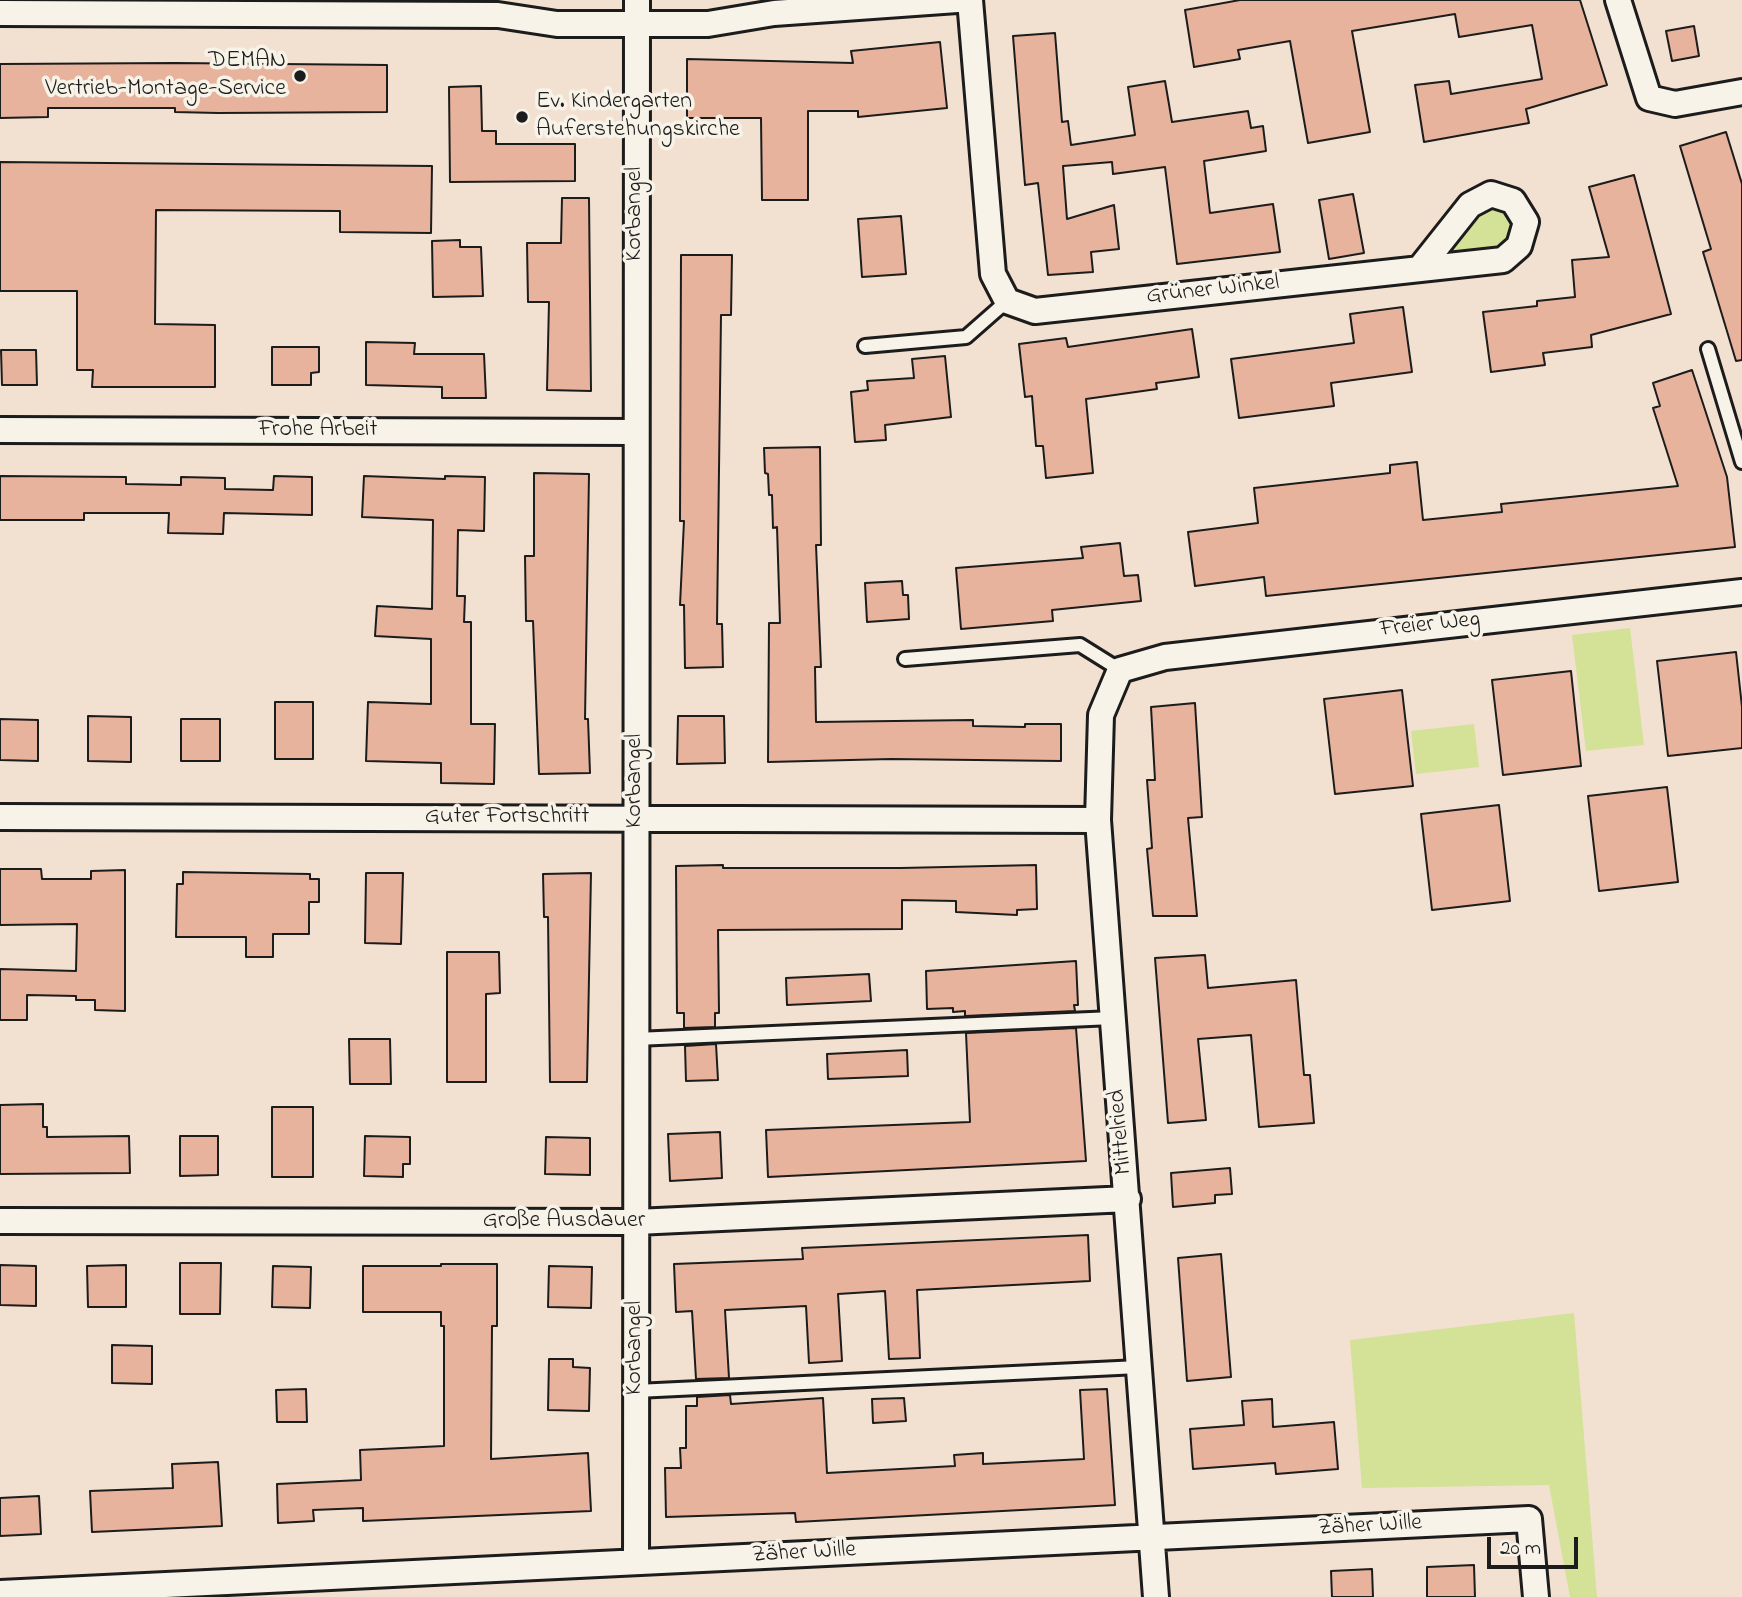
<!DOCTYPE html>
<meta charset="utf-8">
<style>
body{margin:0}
#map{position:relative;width:1742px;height:1597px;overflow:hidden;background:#f2e0d1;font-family:"Indie Flower",sans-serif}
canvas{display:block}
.scale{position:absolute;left:1487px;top:1537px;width:91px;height:32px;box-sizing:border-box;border:4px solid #1c1c1c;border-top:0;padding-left:9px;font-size:21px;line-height:24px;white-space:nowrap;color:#1c1c1c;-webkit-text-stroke:5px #f7f3e8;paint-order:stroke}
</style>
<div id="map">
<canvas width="1742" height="1597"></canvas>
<div class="scale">20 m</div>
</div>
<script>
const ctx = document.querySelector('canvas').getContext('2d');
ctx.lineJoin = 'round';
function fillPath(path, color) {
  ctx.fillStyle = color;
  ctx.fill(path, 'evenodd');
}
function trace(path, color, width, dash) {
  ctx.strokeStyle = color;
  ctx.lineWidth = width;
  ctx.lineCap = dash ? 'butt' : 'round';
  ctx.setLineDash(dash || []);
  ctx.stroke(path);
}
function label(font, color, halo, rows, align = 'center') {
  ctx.font = font + ' "Indie Flower",sans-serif';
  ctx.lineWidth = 7;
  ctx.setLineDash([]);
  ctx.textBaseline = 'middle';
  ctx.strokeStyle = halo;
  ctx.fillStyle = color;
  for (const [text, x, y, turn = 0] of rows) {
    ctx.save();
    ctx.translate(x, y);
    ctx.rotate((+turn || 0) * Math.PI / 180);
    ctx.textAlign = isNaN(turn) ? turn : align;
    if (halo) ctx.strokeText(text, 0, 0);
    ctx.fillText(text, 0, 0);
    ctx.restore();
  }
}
const green = new Path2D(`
 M 1508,204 L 1518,221 L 1500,248 L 1449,255 L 1486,206 Z
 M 1630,628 L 1644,745 L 1586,751 L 1572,635 Z
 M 1474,724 L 1479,767 L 1416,774 L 1411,731 Z
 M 1574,1313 L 1597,1597 L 1570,1597 L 1549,1485 L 1362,1488 L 1350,1340 Z`);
const building = new Path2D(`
 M 1240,0 L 1580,0 L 1607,85 L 1526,109 L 1529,123 L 1424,142 L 1415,85 L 1449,81 L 1451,94 L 1542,79 L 1532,25 L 1459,37 L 1455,14 L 1352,31 L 1370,132 L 1308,143 L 1290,41 L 1238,50 L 1240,59 L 1194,67 L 1185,10 Z
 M 1694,26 L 1699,56 L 1672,61 L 1666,31 Z
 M 1055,33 L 1062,122 L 1068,121 L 1071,145 L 1135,135 L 1128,87 L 1165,81 L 1172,122 L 1248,111 L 1251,128 L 1263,126 L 1266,151 L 1204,161 L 1210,213 L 1273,204 L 1280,252 L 1177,264 L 1165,167 L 1113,174 L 1112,162 L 1063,166 L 1067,219 L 1114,205 L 1119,249 L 1091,252 L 1093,272 L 1048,275 L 1038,183 L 1025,185 L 1013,36 Z
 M 940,42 L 947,108 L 858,117 L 858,111 L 808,111 L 808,200 L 762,200 L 761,118 L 687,118 L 687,59 L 853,63 L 851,51 Z
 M 175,63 L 387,65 L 387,112 L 218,113 L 175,112 L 175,108 L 48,108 L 48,117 L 0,118 L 0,64 Z
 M 481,86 L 482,131 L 496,131 L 496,144 L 575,144 L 575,181 L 450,182 L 449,87 Z
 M 1726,132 L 1742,184 L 1742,360 L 1736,361 L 1703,252 L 1711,249 L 1680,146 Z
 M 0,162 L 432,166 L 431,233 L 340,232 L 340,211 L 156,210 L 155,324 L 215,325 L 215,387 L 92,387 L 93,370 L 77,370 L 77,291 L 0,291 Z
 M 1634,175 L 1671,314 L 1591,335 L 1592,347 L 1543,353 L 1545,365 L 1491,372 L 1483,312 L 1537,306 L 1537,301 L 1575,297 L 1572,260 L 1609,257 L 1589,187 Z
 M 1353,194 L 1364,253 L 1329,259 L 1319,200 Z
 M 562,198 L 589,198 L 591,391 L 547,390 L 549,302 L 528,302 L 527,243 L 561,243 Z
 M 901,216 L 906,274 L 862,277 L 858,219 Z
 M 460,240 L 460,247 L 481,247 L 483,296 L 433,297 L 432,241 Z
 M 681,255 L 732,255 L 731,315 L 721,315 L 717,624 L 722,624 L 723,667 L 685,668 L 684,605 L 680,605 L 684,521 L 680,521 Z
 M 1403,307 L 1412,372 L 1331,383 L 1334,406 L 1239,418 L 1231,359 L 1354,343 L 1350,314 Z
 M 1192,329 L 1199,377 L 1156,383 L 1157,389 L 1086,399 L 1093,473 L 1046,478 L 1043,446 L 1036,446 L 1032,396 L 1025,397 L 1019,344 L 1066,338 L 1068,347 Z
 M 366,342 L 415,343 L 414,354 L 484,354 L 486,398 L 442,398 L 442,387 L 366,385 Z
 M 272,347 L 319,347 L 319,372 L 311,373 L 311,385 L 272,385 Z
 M 1,350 L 36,350 L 37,385 L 2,385 Z
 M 945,356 L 951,417 L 885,425 L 886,440 L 855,442 L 851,392 L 868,390 L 867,381 L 914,378 L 912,359 Z
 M 1692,370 L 1727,477 L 1735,547 L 1266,596 L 1264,577 L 1195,586 L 1188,532 L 1258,523 L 1254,488 L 1390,473 L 1390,465 L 1417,462 L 1423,520 L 1502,512 L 1501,504 L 1678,486 L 1653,408 L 1660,406 L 1653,383 Z
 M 820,447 L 821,545 L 816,545 L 821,667 L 815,667 L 816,722 L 973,720 L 973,726 L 1025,727 L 1025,724 L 1061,724 L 1061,761 L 891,759 L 768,762 L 769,623 L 780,623 L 777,527 L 773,528 L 772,495 L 769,495 L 768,474 L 765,473 L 764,448 Z
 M 534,473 L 589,474 L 585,719 L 588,719 L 590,773 L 539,774 L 533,621 L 526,621 L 525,556 L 534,556 Z
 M 0,476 L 126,477 L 126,484 L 181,485 L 181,477 L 225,478 L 225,489 L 273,490 L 274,476 L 312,477 L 312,515 L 224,513 L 223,534 L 168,533 L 169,513 L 84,513 L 84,520 L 0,520 Z
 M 364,476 L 445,479 L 445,476 L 485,477 L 484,531 L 458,530 L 457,596 L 465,596 L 464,622 L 471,622 L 471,724 L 495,724 L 494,784 L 441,783 L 441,763 L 366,761 L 368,702 L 431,704 L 431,639 L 375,636 L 377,606 L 432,609 L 433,520 L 362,517 Z
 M 1120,543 L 1124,576 L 1138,575 L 1141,601 L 1052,610 L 1053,621 L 961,629 L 956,568 L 1083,558 L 1081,547 Z
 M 902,581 L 903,595 L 908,595 L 909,619 L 867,622 L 865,583 Z
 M 1736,652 L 1742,707 L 1742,748 L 1668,756 L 1657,661 Z
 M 1571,671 L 1581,766 L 1503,775 L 1492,680 Z
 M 1402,690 L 1413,786 L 1335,794 L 1324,699 Z
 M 275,702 L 313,702 L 313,759 L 275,759 Z
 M 1195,703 L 1202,817 L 1188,818 L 1197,916 L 1153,916 L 1147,849 L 1152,848 L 1147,780 L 1155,780 L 1151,707 Z
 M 88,716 L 131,717 L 131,762 L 88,761 Z
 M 678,716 L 724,716 L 725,763 L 677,764 Z
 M 0,719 L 38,720 L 38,761 L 0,760 Z
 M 181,719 L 220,719 L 220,761 L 181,761 Z
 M 1667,787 L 1678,882 L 1599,891 L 1588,796 Z
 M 1499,805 L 1510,901 L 1432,910 L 1421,814 Z
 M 723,865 L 723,868 L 901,868 L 1036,865 L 1037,909 L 1017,910 L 1017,915 L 956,912 L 956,901 L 902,900 L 902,929 L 718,930 L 719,1013 L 715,1013 L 715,1027 L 684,1028 L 684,1013 L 677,1013 L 676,866 Z
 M 0,869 L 41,869 L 42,879 L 91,879 L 91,871 L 125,870 L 125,1011 L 95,1010 L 95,1000 L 76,1000 L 76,996 L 27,995 L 27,1020 L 0,1020 L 0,969 L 76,971 L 77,924 L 0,925 Z
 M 183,872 L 310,874 L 310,879 L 319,879 L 319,902 L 309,902 L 309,934 L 273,934 L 273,957 L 246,957 L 246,937 L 176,937 L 177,884 L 183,884 Z
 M 366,873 L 403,873 L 401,944 L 365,943 Z
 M 591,873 L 587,1082 L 550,1082 L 548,917 L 544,917 L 543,874 Z
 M 447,952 L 499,952 L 500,993 L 486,994 L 486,1082 L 447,1082 Z
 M 1205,955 L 1208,988 L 1296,980 L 1304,1075 L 1310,1075 L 1314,1123 L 1259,1127 L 1251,1035 L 1198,1039 L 1206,1120 L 1168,1123 L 1155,958 Z
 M 1076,961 L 1078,1005 L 1074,1005 L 1075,1011 L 965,1016 L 965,1011 L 953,1012 L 953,1008 L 927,1009 L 926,971 Z
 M 869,974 L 871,1001 L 787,1005 L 786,978 Z
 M 1076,1028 L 1086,1161 L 768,1177 L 766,1130 L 970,1122 L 966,1033 Z
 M 349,1039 L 390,1039 L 391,1084 L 350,1084 Z
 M 716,1044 L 718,1080 L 686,1081 L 685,1046 Z
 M 907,1050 L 908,1076 L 828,1079 L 827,1054 Z
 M 43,1104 L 43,1127 L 47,1127 L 47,1137 L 129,1136 L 130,1173 L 0,1174 L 0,1105 Z
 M 272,1107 L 313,1107 L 313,1177 L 272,1177 Z
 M 720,1132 L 722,1178 L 670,1181 L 668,1134 Z
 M 180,1136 L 218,1136 L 218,1175 L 180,1176 Z
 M 365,1136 L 410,1137 L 410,1164 L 403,1164 L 403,1177 L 364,1176 Z
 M 546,1137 L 590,1138 L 590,1175 L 545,1174 Z
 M 1230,1168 L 1232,1194 L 1215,1195 L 1215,1203 L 1173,1207 L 1171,1173 Z
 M 1088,1235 L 1090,1281 L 917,1290 L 920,1358 L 889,1359 L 885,1291 L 838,1294 L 842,1361 L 809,1363 L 806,1306 L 725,1310 L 729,1378 L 696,1379 L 692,1311 L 676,1312 L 674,1264 L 803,1259 L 802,1248 Z
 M 1221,1254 L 1231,1377 L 1187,1381 L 1178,1258 Z
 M 180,1263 L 221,1263 L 220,1314 L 180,1314 Z
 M 441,1264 L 497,1264 L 497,1326 L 492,1326 L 491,1459 L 588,1453 L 591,1511 L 363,1521 L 363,1508 L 313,1510 L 314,1521 L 278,1523 L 277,1484 L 361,1480 L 360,1450 L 444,1446 L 444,1326 L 441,1326 L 441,1312 L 363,1312 L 363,1266 L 441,1266 Z
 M 0,1265 L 36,1266 L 36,1306 L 0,1305 Z
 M 126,1265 L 126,1307 L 88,1307 L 87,1266 Z
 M 273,1266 L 311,1267 L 310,1308 L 272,1307 Z
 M 549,1266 L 592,1267 L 591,1308 L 548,1307 Z
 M 112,1345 L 152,1346 L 152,1384 L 112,1383 Z
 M 549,1359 L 573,1359 L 573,1367 L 590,1368 L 589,1411 L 548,1410 Z
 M 306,1389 L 307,1422 L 277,1422 L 276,1390 Z
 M 1107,1389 L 1115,1505 L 796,1522 L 795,1513 L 666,1517 L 665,1468 L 681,1468 L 680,1448 L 686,1448 L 686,1406 L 697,1406 L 697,1397 L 730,1395 L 731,1404 L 823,1398 L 827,1473 L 955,1466 L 954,1455 L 983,1453 L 983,1464 L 1084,1459 L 1080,1390 Z
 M 904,1398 L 906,1421 L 873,1423 L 872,1399 Z
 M 1272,1399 L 1273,1427 L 1334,1422 L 1338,1469 L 1276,1474 L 1275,1463 L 1193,1469 L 1190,1429 L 1244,1425 L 1242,1401 Z
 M 218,1462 L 222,1526 L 92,1532 L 90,1491 L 173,1488 L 172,1464 Z
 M 39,1496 L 41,1534 L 0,1536 L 0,1498 Z
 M 1474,1565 L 1475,1597 L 1427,1597 L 1427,1567 Z
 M 1372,1569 L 1373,1597 L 1332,1597 L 1331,1571 Z`);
const lane = new Path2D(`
 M 865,346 L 966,337 L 1007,301
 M 1708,349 L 1742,462
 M 905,659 L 1080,645 L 1120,670
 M 636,1039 L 1113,1018
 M 636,1391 L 1139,1367`);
const street = new Path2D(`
 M 970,0 L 993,274 L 1007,301 L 1035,311 L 1503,260 L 1519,246 L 1526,222 L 1513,201 L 1491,194 L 1470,205 L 1420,268
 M 1618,0 L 1649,98 L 1675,104 L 1742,92
 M 0,13 L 498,15 L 557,24 L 708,24 L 774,13 L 957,0
 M 0,430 L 636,432
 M 0,817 L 1098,820
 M 0,1221 L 636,1222 L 1128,1199
 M 636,1562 L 637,0
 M 0,1593 L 1529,1519 L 1536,1597
 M 1156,1597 L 1098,820 L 1101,715 L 1120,670 L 1165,657 L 1742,592`);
const markers = [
 [300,76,7,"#1c1c1c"],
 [522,117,7,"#1c1c1c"]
];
const poiNames = [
 ["DEMAN",286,62],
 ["Vertrieb-Montage-Service",286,90],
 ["Ev. Kindergarten",536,103,"left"],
 ["Auferstehungskirche",536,131,"left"]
];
const streetNames = [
 ["Korbangel",636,214,-90],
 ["Grüner Winkel",1213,291,-6],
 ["Frohe Arbeit",318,431],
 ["Freier Weg",1430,626,-6],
 ["Korbangel",636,781,-90],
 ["Guter Fortschritt",507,818],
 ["Mittelried",1122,1132,-95],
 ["Große Ausdauer",564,1222],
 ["Korbangel",636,1348,-90],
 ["Zäher Wille",1370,1527,-3],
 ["Zäher Wille",804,1554,-3]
];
fillPath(green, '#d3e296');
fillPath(building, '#e8b39c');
trace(building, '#1c1c1c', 2);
trace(lane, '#1c1c1c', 18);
trace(street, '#1c1c1c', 30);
trace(lane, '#f7f3e8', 12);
trace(street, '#f7f3e8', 24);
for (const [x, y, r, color] of markers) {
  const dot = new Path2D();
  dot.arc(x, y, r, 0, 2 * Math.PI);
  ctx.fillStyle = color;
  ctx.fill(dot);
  trace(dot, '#f7f3e8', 2.5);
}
label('24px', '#1c1c1c', '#f7f3e8', poiNames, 'right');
label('24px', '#1c1c1c', '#f7f3e8', streetNames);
</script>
